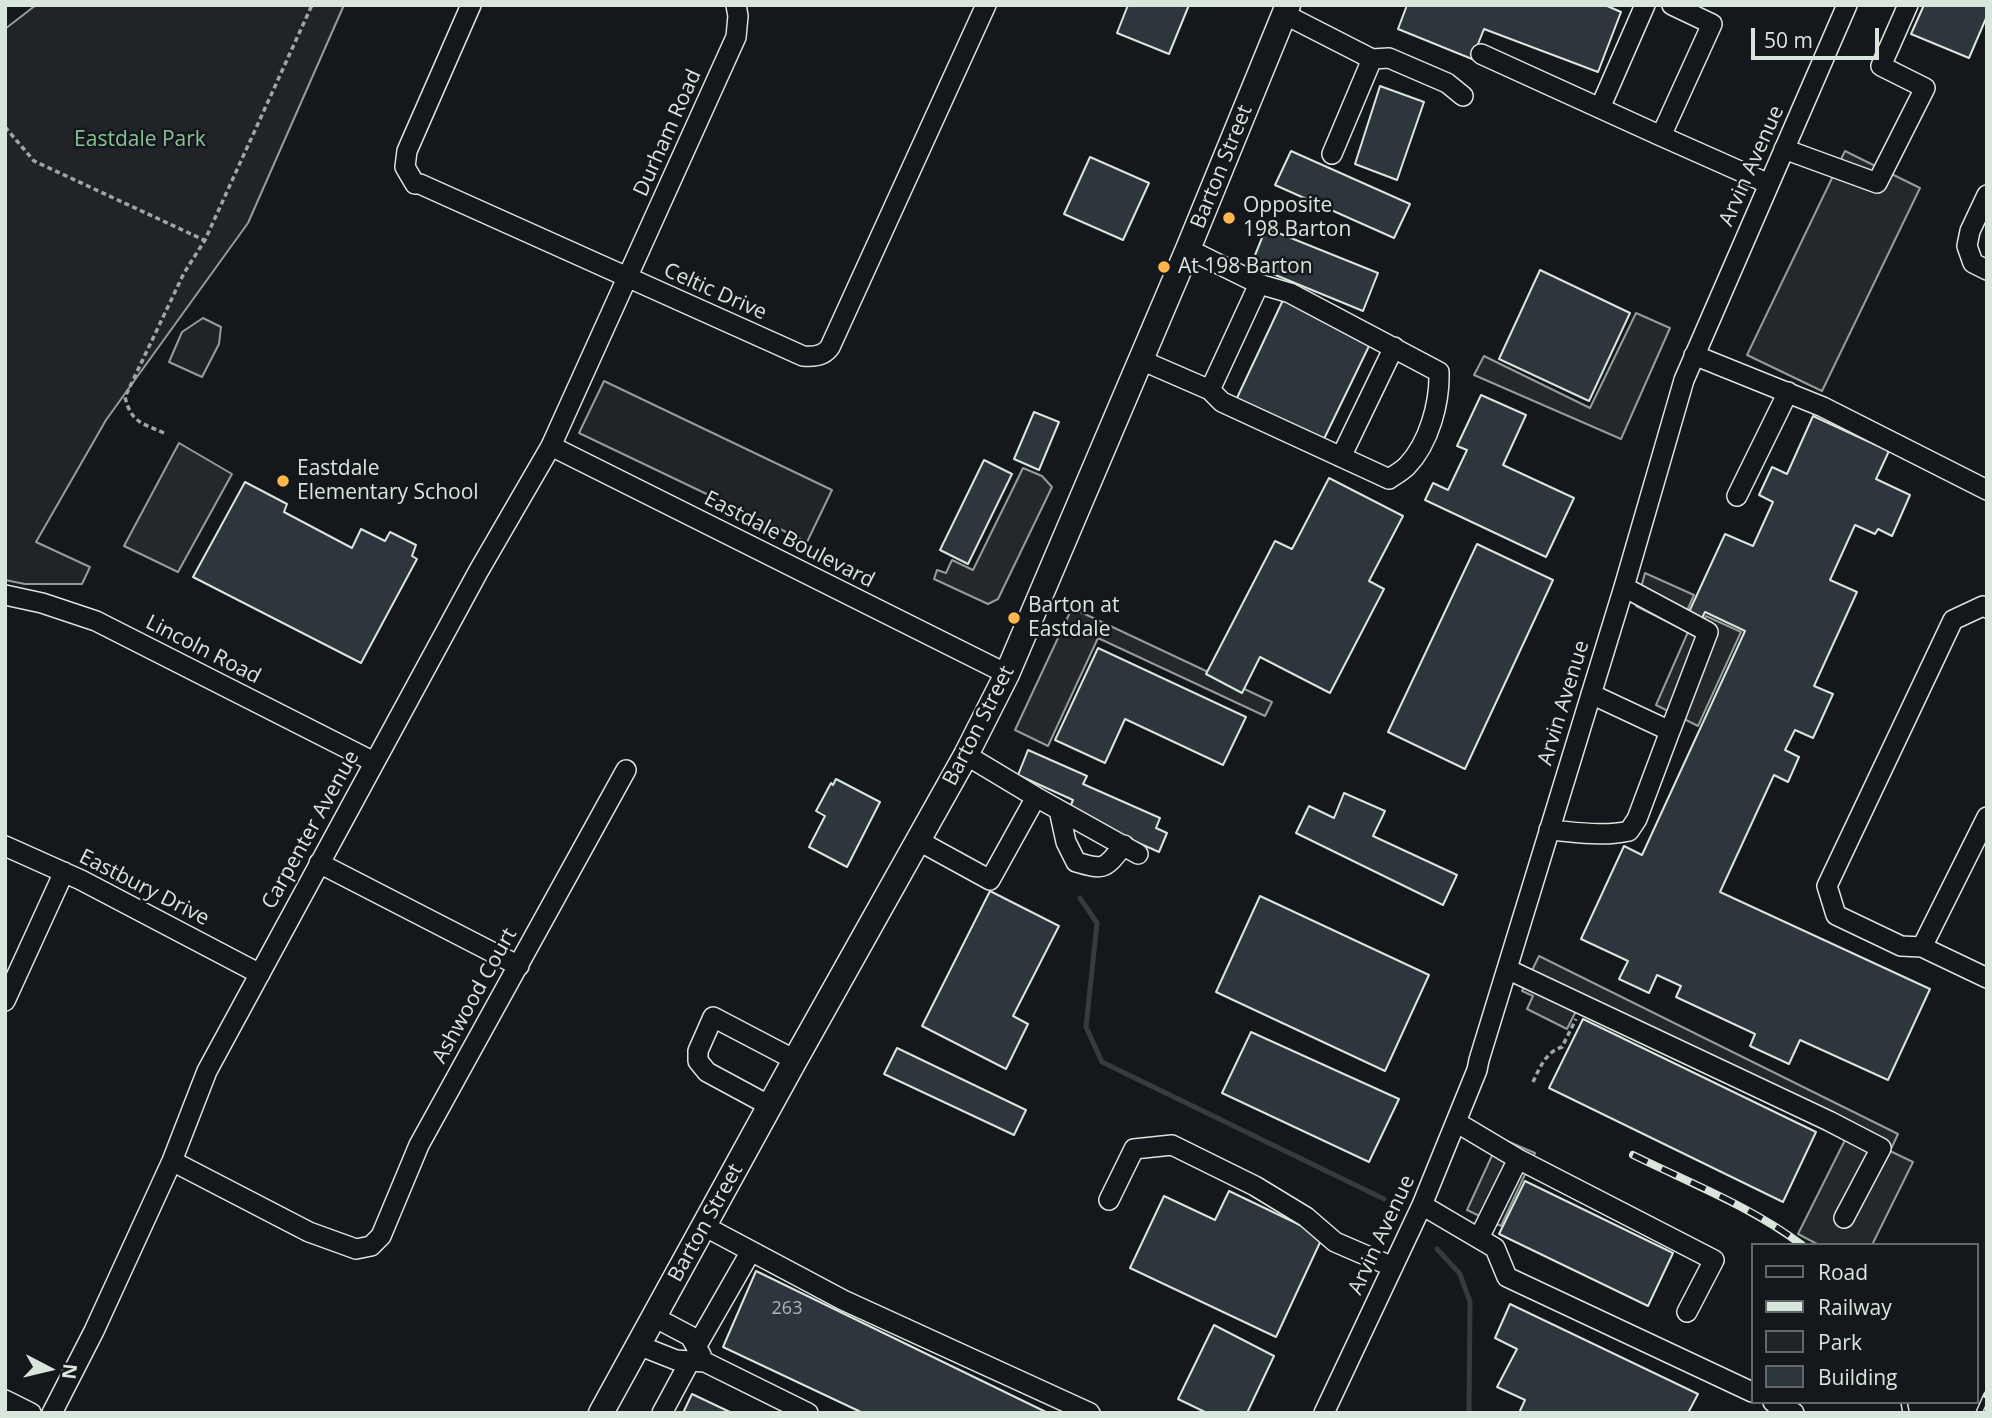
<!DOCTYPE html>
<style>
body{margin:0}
#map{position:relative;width:1992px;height:1418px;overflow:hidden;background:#14181c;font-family:"Open Sans",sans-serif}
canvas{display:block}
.frame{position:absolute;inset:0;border:7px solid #d8e6dc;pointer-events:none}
.legend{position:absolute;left:1751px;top:1243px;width:228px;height:161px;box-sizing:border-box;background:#14181c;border:2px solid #626a69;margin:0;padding:9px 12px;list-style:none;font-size:21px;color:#d8e6dc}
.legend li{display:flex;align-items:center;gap:14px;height:35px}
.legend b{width:35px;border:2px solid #626a69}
.north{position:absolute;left:14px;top:1334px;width:70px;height:70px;-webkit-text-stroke:5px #14181c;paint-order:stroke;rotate:97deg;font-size:19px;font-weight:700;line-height:28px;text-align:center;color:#d8e6dc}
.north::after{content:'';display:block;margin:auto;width:24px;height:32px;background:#d8e6dc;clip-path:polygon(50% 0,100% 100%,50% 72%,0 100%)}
.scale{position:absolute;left:1751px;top:28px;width:128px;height:32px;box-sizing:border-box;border:4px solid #d8e6dc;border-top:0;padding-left:9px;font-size:21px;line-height:24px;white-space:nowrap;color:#d8e6dc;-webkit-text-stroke:5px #14181c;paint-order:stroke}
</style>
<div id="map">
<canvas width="1992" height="1418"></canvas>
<div class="frame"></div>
<ul class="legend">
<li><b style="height:9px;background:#14181c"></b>Road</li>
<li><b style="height:9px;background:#d8e6dc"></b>Railway</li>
<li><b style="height:19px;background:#202428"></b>Park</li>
<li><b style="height:19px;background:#2c363c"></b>Building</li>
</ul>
<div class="north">N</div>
<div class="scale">50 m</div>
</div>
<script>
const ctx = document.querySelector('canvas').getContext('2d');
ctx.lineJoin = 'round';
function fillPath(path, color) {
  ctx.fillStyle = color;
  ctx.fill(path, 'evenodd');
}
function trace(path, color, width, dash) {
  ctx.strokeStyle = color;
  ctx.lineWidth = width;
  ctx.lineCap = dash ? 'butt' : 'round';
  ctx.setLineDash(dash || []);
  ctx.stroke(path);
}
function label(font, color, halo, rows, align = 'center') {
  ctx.font = font + ' "Open Sans",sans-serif';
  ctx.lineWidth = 5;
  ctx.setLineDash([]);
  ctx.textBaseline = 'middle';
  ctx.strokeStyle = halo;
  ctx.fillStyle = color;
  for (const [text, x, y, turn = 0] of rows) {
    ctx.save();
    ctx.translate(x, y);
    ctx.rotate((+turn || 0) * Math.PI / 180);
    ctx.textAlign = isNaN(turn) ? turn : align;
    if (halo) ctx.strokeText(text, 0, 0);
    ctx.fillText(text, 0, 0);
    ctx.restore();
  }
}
const green = new Path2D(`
 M 36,5 L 344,5 L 248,223 L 106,420 L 36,542 L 90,567 L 82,584 L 25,584 L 5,580 L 5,29 Z
 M 203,318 L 221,327 L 219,344 L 202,377 L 169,362 L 182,332 Z
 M 604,381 L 832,490 L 807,542 L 579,433 Z`);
const parking = new Path2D(`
 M 1845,151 L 1920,188 L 1822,391 L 1747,355 Z
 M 1636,313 L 1670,328 L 1621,439 L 1474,375 L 1484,356 L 1590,408 Z
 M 179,443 L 232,474 L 178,572 L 124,546 Z
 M 1023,468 L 1042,476 L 1052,487 L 998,599 L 988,604 L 934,579 L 937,570 L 946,573 L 952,560 L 973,570 Z
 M 1645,573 L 1694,595 L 1686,613 L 1704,620 L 1706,616 L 1741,632 L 1698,726 L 1656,705 L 1688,632 L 1636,606 Z
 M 1072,608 L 1272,702 L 1265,716 L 1098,638 L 1048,746 L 1015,730 Z
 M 1539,956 L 1898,1134 L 1890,1151 L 1913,1162 L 1872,1245 L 1819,1245 L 1798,1234 L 1845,1140 L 1578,1007 L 1567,1029 L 1527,1009 L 1533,996 L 1522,991 Z
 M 1500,1138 L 1535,1153 L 1501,1226 L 1467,1210 Z`);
const stream = new Path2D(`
 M 1080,898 L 1097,923 L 1086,1027 L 1102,1062 L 1384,1199
 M 1437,1249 L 1460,1274 L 1470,1302 L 1469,1413`);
const building = new Path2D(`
 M 1128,5 L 1189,5 L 1169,54 L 1117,33 Z
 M 1407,5 L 1605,5 L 1621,12 L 1598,72 L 1484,29 L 1472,59 L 1398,29 Z
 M 1924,5 L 1987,5 L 1987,16 L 1969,58 L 1911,34 Z
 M 1380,86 L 1424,102 L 1397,180 L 1355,164 Z
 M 1291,151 L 1410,204 L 1394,238 L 1275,185 Z
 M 1090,157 L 1149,183 L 1123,240 L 1064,214 Z
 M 1266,228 L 1378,273 L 1363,311 L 1251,265 Z
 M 1540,270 L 1630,313 L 1589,401 L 1499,359 Z
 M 1283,300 L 1371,342 L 1322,443 L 1236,400 Z
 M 1481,395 L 1526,415 L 1503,465 L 1574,498 L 1546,557 L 1425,500 L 1433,483 L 1448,490 L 1467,450 L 1457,446 Z
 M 1034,412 L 1059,422 L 1039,470 L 1014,459 Z
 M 1813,416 L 1889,451 L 1876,479 L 1910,495 L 1892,536 L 1878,529 L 1875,534 L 1855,525 L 1830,580 L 1857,592 L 1814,686 L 1833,694 L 1813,738 L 1795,730 L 1785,750 L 1799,757 L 1788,782 L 1774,775 L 1720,892 L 1930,989 L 1888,1080 L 1800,1040 L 1789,1064 L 1750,1046 L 1755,1034 L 1676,997 L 1681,986 L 1657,975 L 1649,993 L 1619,979 L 1628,961 L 1581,939 L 1624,846 L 1642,855 L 1745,631 L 1705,612 L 1702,618 L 1689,612 L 1725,534 L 1753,546 L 1773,502 L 1759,495 L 1772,467 L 1787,474 Z
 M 984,460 L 1012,474 L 968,564 L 940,550 Z
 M 1329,478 L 1403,516 L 1369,581 L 1384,589 L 1330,693 L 1260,657 L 1242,693 L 1206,674 L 1275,541 L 1292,549 Z
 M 245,482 L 287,504 L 284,512 L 352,548 L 361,529 L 385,541 L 390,532 L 416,545 L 412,556 L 417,559 L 361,663 L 193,577 Z
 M 1477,544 L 1553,580 L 1465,769 L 1388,732 Z
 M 1098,648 L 1246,717 L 1223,765 L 1125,719 L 1105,763 L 1055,740 Z
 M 1028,750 L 1087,776 L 1083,784 L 1160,818 L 1156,828 L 1167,833 L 1159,852 L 1068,812 L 1073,800 L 1018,775 Z
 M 836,779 L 880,802 L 847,867 L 809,847 L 825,816 L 816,811 L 831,783 L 833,785 Z
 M 1344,793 L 1385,811 L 1373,836 L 1457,875 L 1443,905 L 1296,833 L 1309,806 L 1334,818 Z
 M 990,891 L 1059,926 L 1013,1016 L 1028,1024 L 1006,1069 L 922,1026 Z
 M 1260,896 L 1429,975 L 1385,1071 L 1216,992 Z
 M 1583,1019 L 1816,1132 L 1783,1202 L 1549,1088 Z
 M 1251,1032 L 1399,1099 L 1369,1162 L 1222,1093 Z
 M 897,1048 L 1026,1110 L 1014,1135 L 884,1074 Z
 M 1525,1181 L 1673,1253 L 1648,1306 L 1499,1234 Z
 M 1229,1191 L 1323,1236 L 1276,1337 L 1130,1268 L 1164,1196 L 1215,1220 Z
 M 756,1271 L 1048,1413 L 863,1413 L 723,1347 Z
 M 1510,1304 L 1698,1394 L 1688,1413 L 1519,1413 L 1525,1400 L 1497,1387 L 1517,1349 L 1495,1338 Z
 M 1214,1325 L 1274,1356 L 1247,1413 L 1207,1413 L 1178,1399 Z
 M 692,1394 L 732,1413 L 683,1413 Z`);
const path = new Path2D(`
 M 5,127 L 34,161 L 204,240
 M 164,433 C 141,423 131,422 125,397 L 184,273 L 205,240 L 312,5
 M 1533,1082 C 1540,1067 1546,1052 1562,1047 L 1576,1019`);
const minor = new Path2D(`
 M 471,5 L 407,151 L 405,167 L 415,184 L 420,184 L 803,356 C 813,357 824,356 830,347 L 986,5
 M 1672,5 L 1712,24 L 1661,136 L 1769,184
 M 1284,14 L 1372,59 L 1332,154
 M 1481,54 L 1661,136
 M 1372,59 L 1389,58 L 1447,83 L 1463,96
 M 1600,108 L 1645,5
 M 1784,149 L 1877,183 L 1925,88 L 1881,66 L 1908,5
 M 1987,195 L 1970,231 L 1967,246 L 1973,263 L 1987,270
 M 1694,355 L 1823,407 L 1987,490
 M 1141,360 L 1210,390 L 1259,284 L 1188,249
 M 1210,390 L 1222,402 L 1389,479 C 1395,475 1402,471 1407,466 C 1429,443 1440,403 1439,372 L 1290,293 L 1259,284
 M 551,446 L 1007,674
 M 1341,457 L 1394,347
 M 1737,496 L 1788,392
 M 5,595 L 42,603 L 96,621 L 374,762
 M 1591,694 L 1670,731 L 1708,632 L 1624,587
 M 966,755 L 1036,797 L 1138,854
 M 1059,810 L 1066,842 L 1076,862 C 1106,871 1105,868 1124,845
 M 1987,817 L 1922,947 L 1987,978
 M 1549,830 C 1576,832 1603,837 1629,831 L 1637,819 L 1670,731
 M 919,841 L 990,880 L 1036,797
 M 5,846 L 81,880 L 260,974
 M 319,863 L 519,966
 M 1922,947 L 1901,946 L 1836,915 L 1827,886 L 1953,620 L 1983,606 L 1987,608
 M 1507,969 L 1829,1121 L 1881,1148 L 1844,1218
 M 5,1001 L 64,872
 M 770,1106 L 707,1072 L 698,1061 L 698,1051 L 713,1017 L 795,1060
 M 1456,1122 L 1518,1159 L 1479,1238
 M 1518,1159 L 1714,1260 L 1687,1312
 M 172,1161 L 309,1232 L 356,1249 L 371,1246 L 381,1236 L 419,1145 L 626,770
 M 1109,1200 L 1134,1149 L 1172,1145 L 1255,1186 L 1306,1217 L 1335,1242 L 1393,1267
 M 1422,1205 L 1495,1248 L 1507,1277 L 1752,1392
 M 704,1226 L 843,1300 L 1090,1413
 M 654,1317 L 690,1336 L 701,1355
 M 638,1345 L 676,1360 L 705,1362 L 808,1413
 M 696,1347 L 751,1251
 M 5,1400 L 31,1413
 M 1773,1402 L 1794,1413
 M 52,1413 L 94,1331 L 172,1161 L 207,1071 L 478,572 L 551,446 L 736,37 L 738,16 L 736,5
 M 662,1413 L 690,1361
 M 1324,1413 L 1422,1205 L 1477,1070 L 1479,1060 L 1624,587 L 1684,380 L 1847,5`);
const major = new Path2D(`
 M 601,1413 L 795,1060 L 966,755 L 1007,674 L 1188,249 L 1288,5`);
const rail = new Path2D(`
 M 1633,1155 C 1690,1183 1752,1207 1802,1245
 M 1904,1402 L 1906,1413
 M 1979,1413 L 1987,1395`);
const markers = [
 [1229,218,7,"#ffb74d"],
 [1164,267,7,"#ffb74d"],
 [283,481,7,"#ffb74d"],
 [1014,618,7,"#ffb74d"]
];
const numberNames = [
 ["263",787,1309]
];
const streetNames = [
 ["Durham Road",668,133,-66],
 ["Arvin Avenue",1752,166,-66],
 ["Barton Street",1222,167,-68],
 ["Celtic Drive",715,292,24],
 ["Eastdale Boulevard",789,540,27],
 ["Lincoln Road",203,650,27],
 ["Arvin Avenue",1564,703,-73],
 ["Barton Street",979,726,-63],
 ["Carpenter Avenue",311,830,-61],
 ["Eastbury Drive",144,888,27],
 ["Ashwood Court",475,996,-61],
 ["Barton Street",706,1223,-61],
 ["Arvin Avenue",1382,1235,-65]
];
const parkNames = [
 ["Eastdale Park",140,140]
];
const poiNames = [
 ["Opposite",1243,206],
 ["198 Barton",1243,230],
 ["At 198 Barton",1178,267],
 ["Eastdale",297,469],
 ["Elementary School",297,493],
 ["Barton at",1028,606],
 ["Eastdale",1028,630]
];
fillPath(green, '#202428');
trace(green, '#939e99', 2);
fillPath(parking, '#24282b');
trace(parking, '#939e99', 2);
trace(stream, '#363b3e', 5);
fillPath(building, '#2c363c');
trace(building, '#d8e6dc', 2);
trace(minor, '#d8e6dc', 22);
trace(major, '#d8e6dc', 27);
trace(path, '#9da8a2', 3.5, [5, 3.5]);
trace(minor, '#14181c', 19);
trace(major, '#14181c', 24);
trace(rail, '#d8e6dc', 8);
trace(rail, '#14181c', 5, [16]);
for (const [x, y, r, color] of markers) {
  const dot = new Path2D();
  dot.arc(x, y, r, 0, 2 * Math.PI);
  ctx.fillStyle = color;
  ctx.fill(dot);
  trace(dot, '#14181c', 2.5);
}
label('18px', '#adbab4', null, numberNames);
label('21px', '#d8e6dc', '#14181c', streetNames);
label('21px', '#8ac095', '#14181c', parkNames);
label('21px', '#d8e6dc', '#14181c', poiNames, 'left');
</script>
